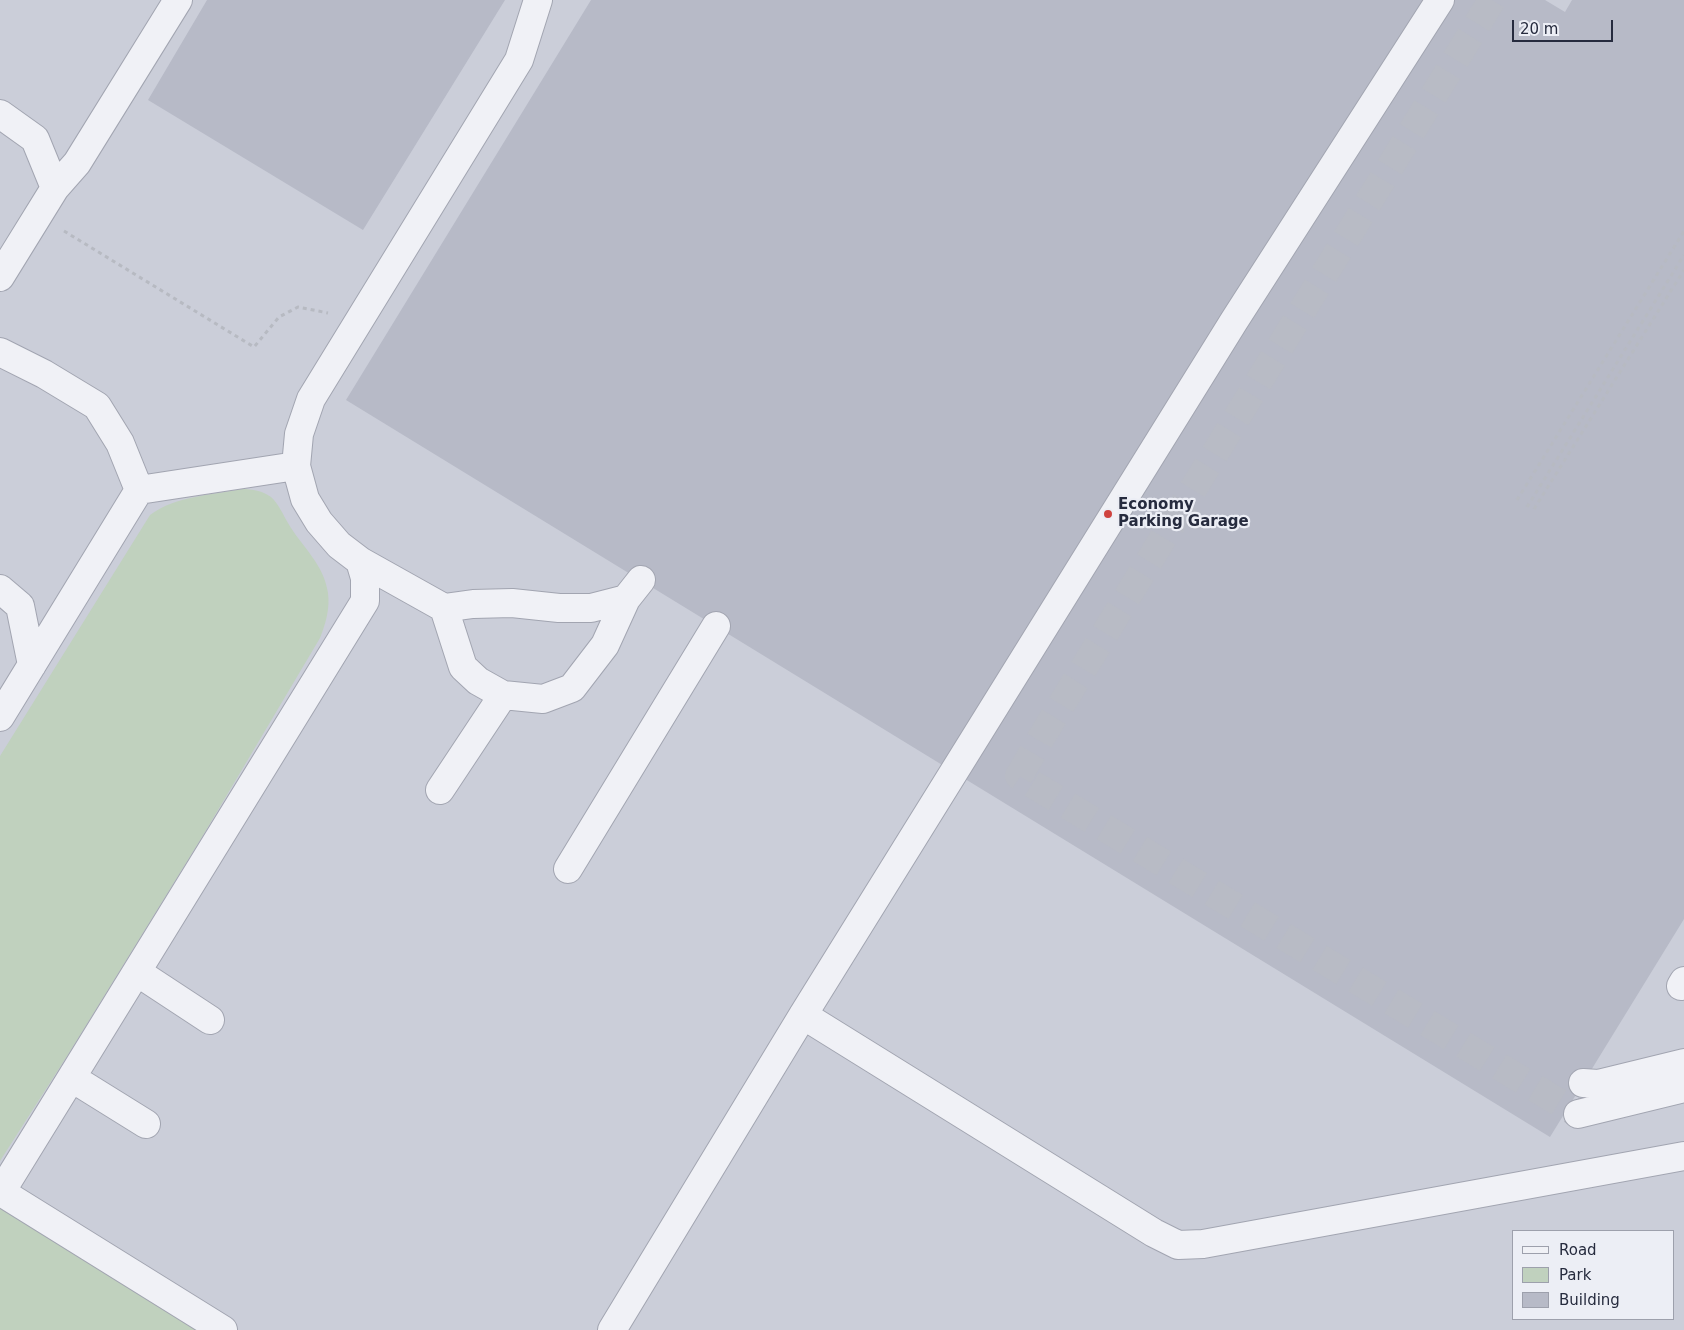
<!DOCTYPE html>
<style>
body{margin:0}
#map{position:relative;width:1684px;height:1330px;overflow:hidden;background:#dddfe7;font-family:"DejaVu Sans",sans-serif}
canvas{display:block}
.legend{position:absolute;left:1512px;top:1230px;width:162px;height:90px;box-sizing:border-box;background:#eceef5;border:1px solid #9da0ac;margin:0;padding:6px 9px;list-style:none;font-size:15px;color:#262b3e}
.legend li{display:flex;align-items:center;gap:10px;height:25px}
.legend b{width:25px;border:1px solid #9da0ac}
.scale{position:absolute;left:1512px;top:20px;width:101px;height:22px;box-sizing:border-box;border:2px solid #262b3e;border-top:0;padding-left:6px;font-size:15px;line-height:18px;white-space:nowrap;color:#262b3e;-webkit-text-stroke:4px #eceef5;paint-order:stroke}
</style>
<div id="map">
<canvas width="1684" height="1330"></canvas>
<ul class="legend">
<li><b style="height:6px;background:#f0f1f6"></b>Road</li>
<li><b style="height:14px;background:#c0d1be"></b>Park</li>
<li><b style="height:14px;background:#b7bac7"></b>Building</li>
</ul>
<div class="scale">20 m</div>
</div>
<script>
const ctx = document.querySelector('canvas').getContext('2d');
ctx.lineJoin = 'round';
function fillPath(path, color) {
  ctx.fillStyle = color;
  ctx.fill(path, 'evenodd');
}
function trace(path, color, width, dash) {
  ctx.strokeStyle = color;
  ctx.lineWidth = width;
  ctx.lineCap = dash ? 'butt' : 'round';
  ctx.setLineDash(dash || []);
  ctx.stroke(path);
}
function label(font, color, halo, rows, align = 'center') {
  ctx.font = font + ' "DejaVu Sans",sans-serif';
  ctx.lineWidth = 4.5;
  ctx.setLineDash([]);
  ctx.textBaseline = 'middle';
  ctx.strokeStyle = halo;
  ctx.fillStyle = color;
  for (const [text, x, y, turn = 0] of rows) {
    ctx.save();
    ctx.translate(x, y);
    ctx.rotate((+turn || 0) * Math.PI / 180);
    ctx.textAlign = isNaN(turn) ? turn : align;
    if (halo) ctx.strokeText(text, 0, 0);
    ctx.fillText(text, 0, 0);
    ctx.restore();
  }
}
const built = new Path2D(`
 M 0,0 L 1684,0 L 1684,1330 L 0,1330 ZM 1513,1231 L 1673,1231 L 1673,1319 L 1513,1319 Z`);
const green = new Path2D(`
 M 242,489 C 252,489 263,491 271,497 C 279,504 283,515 288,523 C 302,547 324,564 328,593 C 330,608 326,623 320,638 L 202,837 L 69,1053 L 0,1161 L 0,756 L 150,515 C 175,496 212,495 242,489 Z
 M 0,1205 L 202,1330 L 0,1330 Z`);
const building = new Path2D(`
 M 207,0 L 505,0 L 363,230 L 148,100 Z
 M 591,0 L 1545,0 L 1565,12 L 1572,0 L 1684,0 L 1684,919 L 1550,1137 L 346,400 Z`);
const minorTunnel = new Path2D(`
 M 1492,0 L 1041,738 L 1019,776 L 1578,1114`);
const path = new Path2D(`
 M 64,231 L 254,347 L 279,317 L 298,307 L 328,313
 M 1517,500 L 1684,231
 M 1527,507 L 1684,255
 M 1534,509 L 1684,270`);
const minor = new Path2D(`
 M 0,114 L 35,139 L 55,188
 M 0,277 L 55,188 L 77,163 L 178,0
 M 0,352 L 44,374 L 97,406 L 120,443 L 139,490
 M 360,561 L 444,608 L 473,604 L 512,603 L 559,608 L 591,608 L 626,599
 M 0,589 L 20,606 L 32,665
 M 444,608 L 463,667 L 478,681 L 503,695 L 543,699 L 572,688 L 605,645 L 626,599 L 641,580
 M 0,717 L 139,490 L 296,466 L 299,434 L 311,399 L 519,60 L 538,0
 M 440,790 L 503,695
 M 568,869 L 716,626
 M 137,972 L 210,1020
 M 1684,981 L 1681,986 L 1684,985
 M 803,1015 L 1154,1233 L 1178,1245 L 1203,1244 L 1684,1156
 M 72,1078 L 146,1124
 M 1583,1083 L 1598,1084 L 1684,1063
 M 1578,1114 L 1684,1088
 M 223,1330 L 1,1192 L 365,601 L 365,578 L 360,561 L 339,545 L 319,522 L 305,499 L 296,466
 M 612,1330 L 803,1015 L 1234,321 L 1440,0`);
const markers = [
 [1108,514,5,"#cf433f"]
];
const poiNames = [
 ["Economy",1118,505],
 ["Parking Garage",1118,522]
];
fillPath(built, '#cbced9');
fillPath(green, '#c0d1be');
fillPath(building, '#b7bac7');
trace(minorTunnel, '#b8bbc5', 28, [28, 14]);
trace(minor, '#a2a5b1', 30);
trace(path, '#b7bac2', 3, [4, 4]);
trace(minor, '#f0f1f6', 28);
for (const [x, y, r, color] of markers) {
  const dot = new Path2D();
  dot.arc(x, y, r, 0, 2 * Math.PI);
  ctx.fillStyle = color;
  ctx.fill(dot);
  trace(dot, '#eceef5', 2);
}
label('bold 15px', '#262b3e', '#eceef5', poiNames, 'left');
</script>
